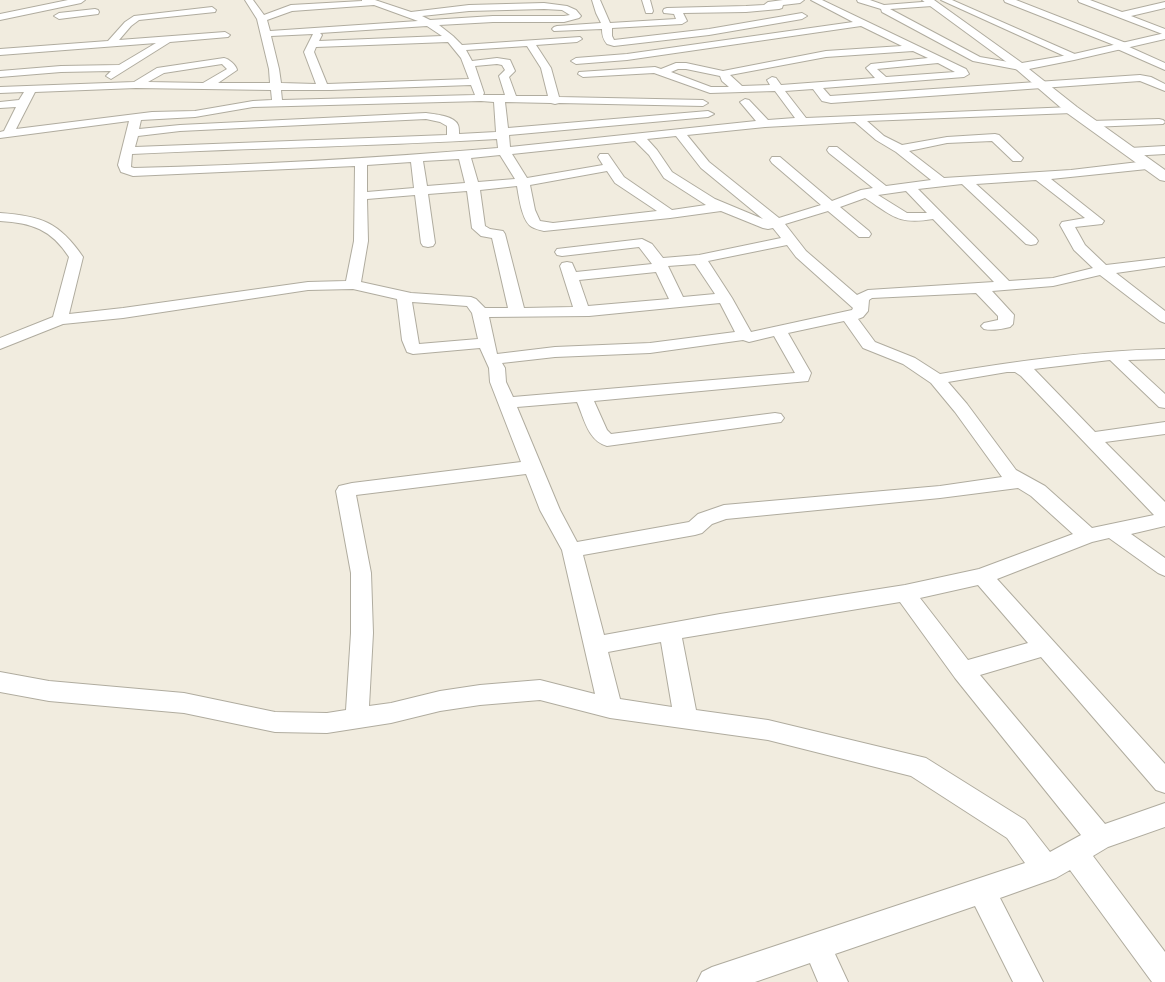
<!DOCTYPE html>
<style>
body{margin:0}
canvas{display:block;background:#f1ecdf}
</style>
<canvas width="1165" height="982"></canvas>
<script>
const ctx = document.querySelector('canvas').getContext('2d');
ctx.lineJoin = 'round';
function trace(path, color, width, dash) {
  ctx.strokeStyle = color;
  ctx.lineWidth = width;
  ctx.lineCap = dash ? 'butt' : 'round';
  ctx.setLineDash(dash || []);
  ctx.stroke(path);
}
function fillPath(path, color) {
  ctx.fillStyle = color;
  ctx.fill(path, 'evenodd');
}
const minor = new Path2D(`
 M 68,0 L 85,0 L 81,3 L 0,20 L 0,14 Z
 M 245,0 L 253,0 L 264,15 L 291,5 L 362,1 L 362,0 L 375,0 L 411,12 L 469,5 L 544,3 L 567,6 L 576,10 L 581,16 L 579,18 L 564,22 L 493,22 L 439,25 L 453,36 L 462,45 L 580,37 L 582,39 L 577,42 L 536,45 L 551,68 L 559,97 L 703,100 L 708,103 L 703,106 L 559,103 L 555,104 L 551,103 L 505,102 L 508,128 L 708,111 L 714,114 L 708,117 L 509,135 L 510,147 L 756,121 L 740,102 L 745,99 L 749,100 L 768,120 L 795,118 L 775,91 L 710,93 L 654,73 L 583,77 L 578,74 L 579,72 L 655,67 L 661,69 L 676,63 L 686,63 L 723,71 L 826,51 L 902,46 L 861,26 L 627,60 L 576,64 L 571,61 L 576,58 L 627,54 L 853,22 L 811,0 L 822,0 L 966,69 L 969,74 L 964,77 L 823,88 L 830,96 L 1140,75 L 1151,77 L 1165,84 L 1165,91 L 1140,81 L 831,103 L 822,101 L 813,89 L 785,91 L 806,118 L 1072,107 L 1078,110 L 1072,113 L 867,121 L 884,136 L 902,145 L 947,137 L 995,134 L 999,135 L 1023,158 L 1021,161 L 1013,161 L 992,141 L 947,143 L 909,151 L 944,178 L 1071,170 L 1147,161 L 1151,162 L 1153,165 L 1151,168 L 1147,169 L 1051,179 L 1104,221 L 1102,224 L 1075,227 L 1085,245 L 1106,265 L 1165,258 L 1165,266 L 1116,273 L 1165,311 L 1165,323 L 1160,321 L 1100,275 L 1053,286 L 992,291 L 1014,315 L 1013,324 L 1010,327 C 1002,329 992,331 984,329 L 981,326 L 984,323 L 998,320 L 998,316 L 976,293 L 872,298 L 869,300 L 868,311 L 863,317 L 858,319 L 875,342 L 915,358 L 940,374 C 1015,361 1088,351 1165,349 L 1165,359 L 1128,360 L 1165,394 L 1165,408 L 1159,407 L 1110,360 L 1034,369 L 1095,432 L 1165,422 L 1165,434 L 1105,442 L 1165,502 L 1165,526 L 1131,534 L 1165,558 L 1165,576 L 1158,573 L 1109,538 L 1092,542 L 997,579 L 1165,764 L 1165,793 L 1156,790 L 1041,657 L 980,675 L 1105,824 L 1165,803 L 1165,827 L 1108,847 L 1093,856 L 1165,952 L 1165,982 L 1152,982 L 1070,870 L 1056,878 L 1000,898 L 1043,982 L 1013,982 L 975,906 L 835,954 L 848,982 L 818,982 L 810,963 L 755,982 L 697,982 L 702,972 L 712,967 L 1025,863 L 1007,838 L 911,776 L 768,740 L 610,718 L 540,700 L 480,705 L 440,711 L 391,723 L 327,733 L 275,732 L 184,713 L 49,701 L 0,692 L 0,672 L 49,681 L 184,693 L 275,712 L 327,713 L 346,710 L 351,633 L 351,573 L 336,491 L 339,486 L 352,483 L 521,462 L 490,382 L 489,368 L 480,348 L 413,354 L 407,352 L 402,340 L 397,299 L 353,289 L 308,290 L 123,318 L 63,324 L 0,349 L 0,338 L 53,317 L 69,257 C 51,229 32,223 0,221 L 0,213 C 41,216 59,222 83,257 L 69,314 L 123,308 L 308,282 L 346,281 L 354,241 L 355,166 L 133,176 L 121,172 L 118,165 L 129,121 L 0,138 L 0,132 L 4,131 L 16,107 L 0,108 L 0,102 L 19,100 L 24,92 L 0,93 L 0,87 L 134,82 L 157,68 L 224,58 C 229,59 236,65 237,70 L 218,83 L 270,83 L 269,69 L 257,19 ZM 374,5 L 418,21 L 270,31 L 267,20 L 292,11 ZM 544,9 L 562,10 L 570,15 L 564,16 L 493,16 L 430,20 L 422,16 L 469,11 ZM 427,26 L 442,36 L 319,41 L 322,35 L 320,33 ZM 313,34 L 304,52 L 316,84 L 281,83 L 279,69 L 271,36 ZM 448,42 L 461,58 L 469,79 L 327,84 L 314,52 L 316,47 ZM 527,46 L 541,68 L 548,96 L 516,96 L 509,77 L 515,71 L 510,60 L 497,58 L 472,61 L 466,50 ZM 913,51 L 928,58 L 871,64 L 866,68 L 875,78 L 781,85 L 776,78 L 772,77 L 767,80 L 770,85 L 742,86 L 730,75 L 826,57 ZM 938,63 L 955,72 L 886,77 L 877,69 ZM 222,64 L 227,69 L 203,83 L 148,82 L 164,73 ZM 497,64 L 502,65 L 505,70 L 499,76 L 505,95 L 483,95 L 484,93 L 475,66 ZM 678,69 L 686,69 L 720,76 L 722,81 L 729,87 L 711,87 L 671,72 ZM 471,85 L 475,95 L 282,100 L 281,90 L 331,90 ZM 136,88 L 271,90 L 272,100 L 253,101 L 195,111 L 152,112 L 16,129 L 35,92 ZM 481,101 L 494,102 L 496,132 L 459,134 C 459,131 459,127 458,125 C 455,116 434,114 426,113 L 180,125 L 139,129 L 141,120 L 195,117 L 253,107 ZM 426,119 L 440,122 L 447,126 L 447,135 L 135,147 L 138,136 L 180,131 ZM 855,122 L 876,140 L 896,152 L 931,180 L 886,186 L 837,147 L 829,147 L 827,150 L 829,153 L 873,188 L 861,190 L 832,201 L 780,157 L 772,157 L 770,160 L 772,163 L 821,205 L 779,218 L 709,162 L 687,135 L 765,127 ZM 676,136 L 701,168 L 763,219 L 715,199 L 672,172 L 657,150 L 647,139 ZM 497,139 L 498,148 C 377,158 256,165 134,168 L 131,167 L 132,154 C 254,148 376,146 497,139 ZM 635,141 L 649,155 L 664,178 L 706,205 L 672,210 L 624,177 L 608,154 L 600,154 L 598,157 L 603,165 L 527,178 L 512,154 ZM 500,155 L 515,179 L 478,182 L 471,158 ZM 459,159 L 465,183 L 427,186 L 423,161 ZM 411,162 L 414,188 L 367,192 L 367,165 ZM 607,171 L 615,183 L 657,211 L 553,223 L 540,221 L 535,210 L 530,185 ZM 1036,180 L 1085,218 L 1062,222 L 1060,225 L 1074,250 L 1093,268 L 1053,278 L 1009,281 L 918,189 L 962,184 L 1026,244 L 1031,245 L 1036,244 L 1038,241 L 1036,238 L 976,184 ZM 517,186 C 519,197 522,222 532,227 C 535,229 540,230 544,231 L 670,218 L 721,211 L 763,228 L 768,229 L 773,228 L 781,238 L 699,255 L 663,258 L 652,244 L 642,239 L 557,249 L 555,252 L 557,255 L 562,256 L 639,247 L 652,264 L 576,272 L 572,263 L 567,262 L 562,263 L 560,266 L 573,307 L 524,308 L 505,234 L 503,231 L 490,229 L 485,226 L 480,190 ZM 467,191 L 472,228 L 481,236 L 492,238 L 508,308 L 485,308 L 476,299 L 471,297 L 411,293 L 361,282 L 368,241 L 367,199 L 415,195 L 421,243 L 423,246 L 428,247 L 433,246 L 435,243 L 428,194 ZM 906,191 L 927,213 L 907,213 L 878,195 ZM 865,198 C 893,216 898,225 933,219 L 994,282 L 868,290 L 857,295 L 806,251 L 785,224 L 828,211 L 859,237 L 869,237 L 871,234 L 869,231 L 840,207 ZM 787,245 L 796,257 L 853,308 L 852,310 L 751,332 L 732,298 L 708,261 ZM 695,264 L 715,294 L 683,297 L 668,266 ZM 656,272 L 669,299 L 588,306 L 579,280 ZM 412,302 L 467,306 L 472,313 L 478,339 L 419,344 ZM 720,303 L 735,332 L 650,343 L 555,347 L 497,354 L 489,317 L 589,316 ZM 844,321 L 863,348 L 903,364 L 931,383 L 955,412 L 1002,477 L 940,486 L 724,505 L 698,514 L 689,522 L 577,542 L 560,510 L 517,407 L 577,402 C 584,418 588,441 607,446 L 781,422 L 784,418 L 781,414 L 775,413 L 611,434 L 607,430 L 594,401 L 808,381 L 811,373 L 788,333 ZM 774,336 L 795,373 L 513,397 L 506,382 L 505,368 L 502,363 L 555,357 L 650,353 L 743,340 L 749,342 ZM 1007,372 L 1015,372 L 1021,376 L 1154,515 L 1092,528 L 1045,486 L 1016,470 L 967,404 L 948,382 ZM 526,474 L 540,510 L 562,550 L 595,694 L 540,680 L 480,685 L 440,691 L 391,703 L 369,706 L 373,633 L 371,573 L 356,495 ZM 1018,488 L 1031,496 L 1073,534 L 979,569 L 905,585 L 720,614 L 604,635 L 583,555 L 695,535 L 702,533 L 712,524 L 726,519 L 940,498 ZM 978,585 L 1028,643 L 968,660 L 920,598 ZM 900,602 L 955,678 L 1081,835 L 1050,852 L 1025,820 L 926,758 L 768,720 L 696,710 L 682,638 ZM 661,642 L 672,707 L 620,699 L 608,652 Z
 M 592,0 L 600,0 L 610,23 L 676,19 L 674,14 L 664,13 L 663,11 L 664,9 L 667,8 L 746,6 L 764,5 L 768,2 L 783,0 L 804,0 L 800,3 L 783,5 L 782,8 L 779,9 L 746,12 L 683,13 L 687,21 L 682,24 L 612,28 L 612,36 L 614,40 L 709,29 L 802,13 L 807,16 L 802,19 L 709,35 L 614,46 L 607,44 C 603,39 602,35 602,29 L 554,31 L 552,29 L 554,27 L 557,26 L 601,23 L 596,13 Z
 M 642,0 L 650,0 L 653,11 L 652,13 L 646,13 Z
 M 857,0 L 870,0 L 884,5 L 935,1 L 936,3 L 935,5 L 932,6 L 890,9 L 980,57 L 1020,64 L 1025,67 L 1020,70 L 973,61 L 882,12 L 881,9 L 858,2 Z
 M 941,0 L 952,0 L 1077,55 L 1079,57 L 1077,59 L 1071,59 Z
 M 1004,0 L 1016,0 L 1126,43 L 1127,46 L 1165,63 L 1165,70 L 1115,48 L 1114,45 L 1005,2 Z
 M 1078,0 L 1090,0 L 1122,12 L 1165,2 L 1165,8 L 1131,16 L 1165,29 L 1165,35 L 1079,2 Z
 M 212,7 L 216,10 L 215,12 L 139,20 L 131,26 L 119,40 L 225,32 L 230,35 L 228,37 L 170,42 L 111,79 L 106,76 L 111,71 L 61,72 L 0,77 L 0,71 L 61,66 L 119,65 L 156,43 L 0,55 L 0,49 L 108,41 L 125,22 L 134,16 Z
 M 95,9 L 98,10 L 99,12 L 98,14 L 59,19 L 54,16 L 59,13 Z
 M 1159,119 L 1163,120 L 1165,122 L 1163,124 L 1091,127 L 1087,126 L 1085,124 L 1087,122 L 1091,121 Z
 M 1165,146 L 1165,154 L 1130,156 L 1126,155 L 1124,152 L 1126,149 L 1130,148 Z`);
const tertiary = new Path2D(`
 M 922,0 L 934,0 L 1022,63 L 1074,54 L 1165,33 L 1165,39 L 1074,60 L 1029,69 L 1077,107 L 1165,170 L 1165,181 L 1160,180 L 1067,113 L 1016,69 Z`);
trace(minor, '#b0ac9f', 2);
trace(tertiary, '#b0ac9f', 2);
fillPath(minor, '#fff');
fillPath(tertiary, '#fff');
</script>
